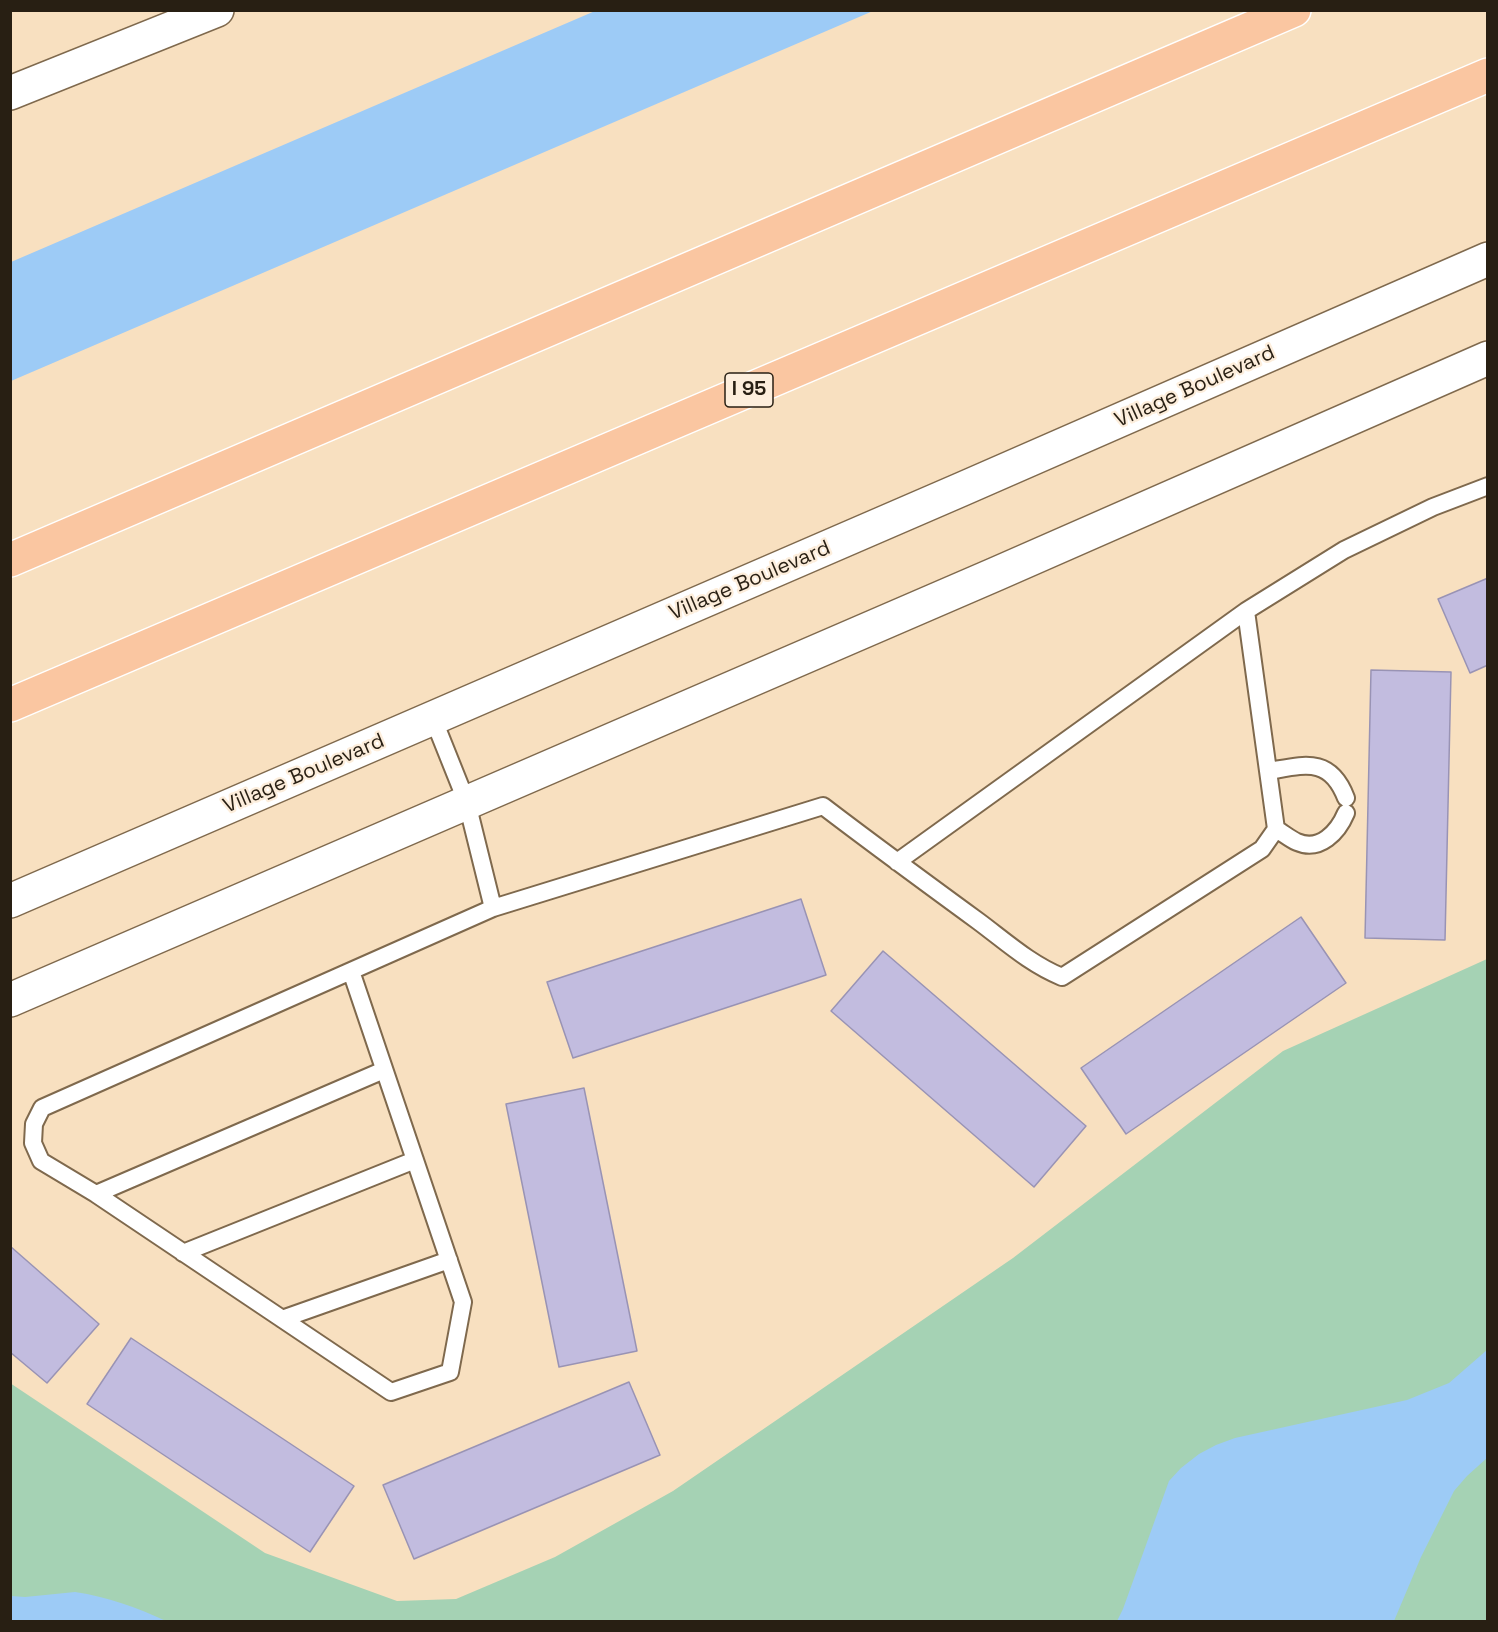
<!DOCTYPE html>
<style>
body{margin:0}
#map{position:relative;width:1498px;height:1632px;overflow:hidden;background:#f8e0c0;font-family:"Space Grotesk",sans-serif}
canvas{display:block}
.frame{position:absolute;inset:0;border:12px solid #281f13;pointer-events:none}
</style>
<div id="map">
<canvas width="1498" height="1632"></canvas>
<div class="frame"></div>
</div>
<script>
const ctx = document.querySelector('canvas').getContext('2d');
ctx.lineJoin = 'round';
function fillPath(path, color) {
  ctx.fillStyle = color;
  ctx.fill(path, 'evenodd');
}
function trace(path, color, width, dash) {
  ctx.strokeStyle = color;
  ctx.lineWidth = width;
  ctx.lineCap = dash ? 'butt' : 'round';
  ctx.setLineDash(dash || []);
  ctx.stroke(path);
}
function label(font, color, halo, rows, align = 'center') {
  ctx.font = font + ' "Space Grotesk",sans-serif';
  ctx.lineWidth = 4.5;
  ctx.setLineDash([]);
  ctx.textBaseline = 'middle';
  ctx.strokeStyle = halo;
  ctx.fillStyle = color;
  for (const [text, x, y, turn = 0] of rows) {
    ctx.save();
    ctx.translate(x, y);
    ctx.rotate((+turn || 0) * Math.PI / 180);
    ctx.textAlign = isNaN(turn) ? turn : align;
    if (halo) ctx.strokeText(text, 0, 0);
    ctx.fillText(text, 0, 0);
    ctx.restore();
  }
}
const green = new Path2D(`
 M 1487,959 L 1487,1621 L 11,1621 L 10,1383 L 265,1553 L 397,1601 L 456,1599 L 555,1557 L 673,1491 L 1013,1258 L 1283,1051 Z`);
const water = new Path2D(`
 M 595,11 L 873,11 L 11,381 L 11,262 Z
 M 1487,1350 L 1487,1458 L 1467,1476 L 1454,1491 L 1421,1557 L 1394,1621 L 1117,1621 L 1123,1609 L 1169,1481 L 1181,1468 L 1199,1454 L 1216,1445 L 1235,1438 L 1407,1400 L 1449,1383 Z
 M 75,1592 C 108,1597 136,1607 166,1621 L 11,1621 L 11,1596 L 25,1597 Z`);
const building = new Path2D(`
 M 1488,578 L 1488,665 L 1470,673 L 1438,599 Z
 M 1371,670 L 1451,672 L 1445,940 L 1365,938 Z
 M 801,899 L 826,975 L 573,1058 L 547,982 Z
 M 1301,917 L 1346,983 L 1126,1134 L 1081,1068 Z
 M 883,951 L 1086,1126 L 1034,1187 L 831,1011 Z
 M 584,1088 L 637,1351 L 559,1367 L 506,1104 Z
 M 10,1246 L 99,1324 L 47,1383 L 10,1352 Z
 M 131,1338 L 354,1486 L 310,1552 L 87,1404 Z
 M 629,1382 L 660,1455 L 414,1559 L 383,1485 Z`);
const service = new Path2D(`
 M 1246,611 L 1344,550 L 1433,507 L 1488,486
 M 1269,771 C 1304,765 1330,756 1346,798
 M 1276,829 C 1283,833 1290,839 1297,842 C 1320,852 1338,832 1346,813
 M 493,908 L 823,806 C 874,845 926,883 978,921 C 1005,941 1030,964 1062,977 L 1262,849 L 1276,829 L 1246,611 L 897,862
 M 351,971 L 463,1302 L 450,1372 L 391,1392 L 96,1194 L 41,1161 L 33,1143 L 34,1124 L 42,1108 L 493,908 L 467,803 L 433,718
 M 96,1194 L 384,1070
 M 183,1253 L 415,1160
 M 282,1319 L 449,1260`);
const tertiary = new Path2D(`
 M 10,93 L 217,10
 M 10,901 L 960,490 L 1488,259
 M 10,1000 L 996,574 L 1488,358`);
const motorway = new Path2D(`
 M 10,560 L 1294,10
 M 10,705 L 1488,75`);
const shields = [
 [749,390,48]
];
const shieldNames = [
 ["I 95",749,390]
];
const streetNames = [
 ["Village Boulevard",1195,387,-24],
 ["Village Boulevard",750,581,-23],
 ["Village Boulevard",304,774,-23]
];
fillPath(green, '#a5d2b4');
fillPath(water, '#9dcbf6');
fillPath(building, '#c2bcdf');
trace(building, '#9993b4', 1.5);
trace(service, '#7f694d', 20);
trace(tertiary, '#7f694d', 36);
trace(motorway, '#fff', 36);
trace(service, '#fff', 16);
trace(tertiary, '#fff', 33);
trace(motorway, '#fac6a1', 33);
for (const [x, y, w] of shields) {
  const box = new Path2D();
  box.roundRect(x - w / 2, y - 17, w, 34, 4.5);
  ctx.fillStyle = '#fdeedc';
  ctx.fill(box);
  trace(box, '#281f13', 1.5);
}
label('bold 20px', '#281f13', null, shieldNames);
label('21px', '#281f13', '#fdeedc', streetNames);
</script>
